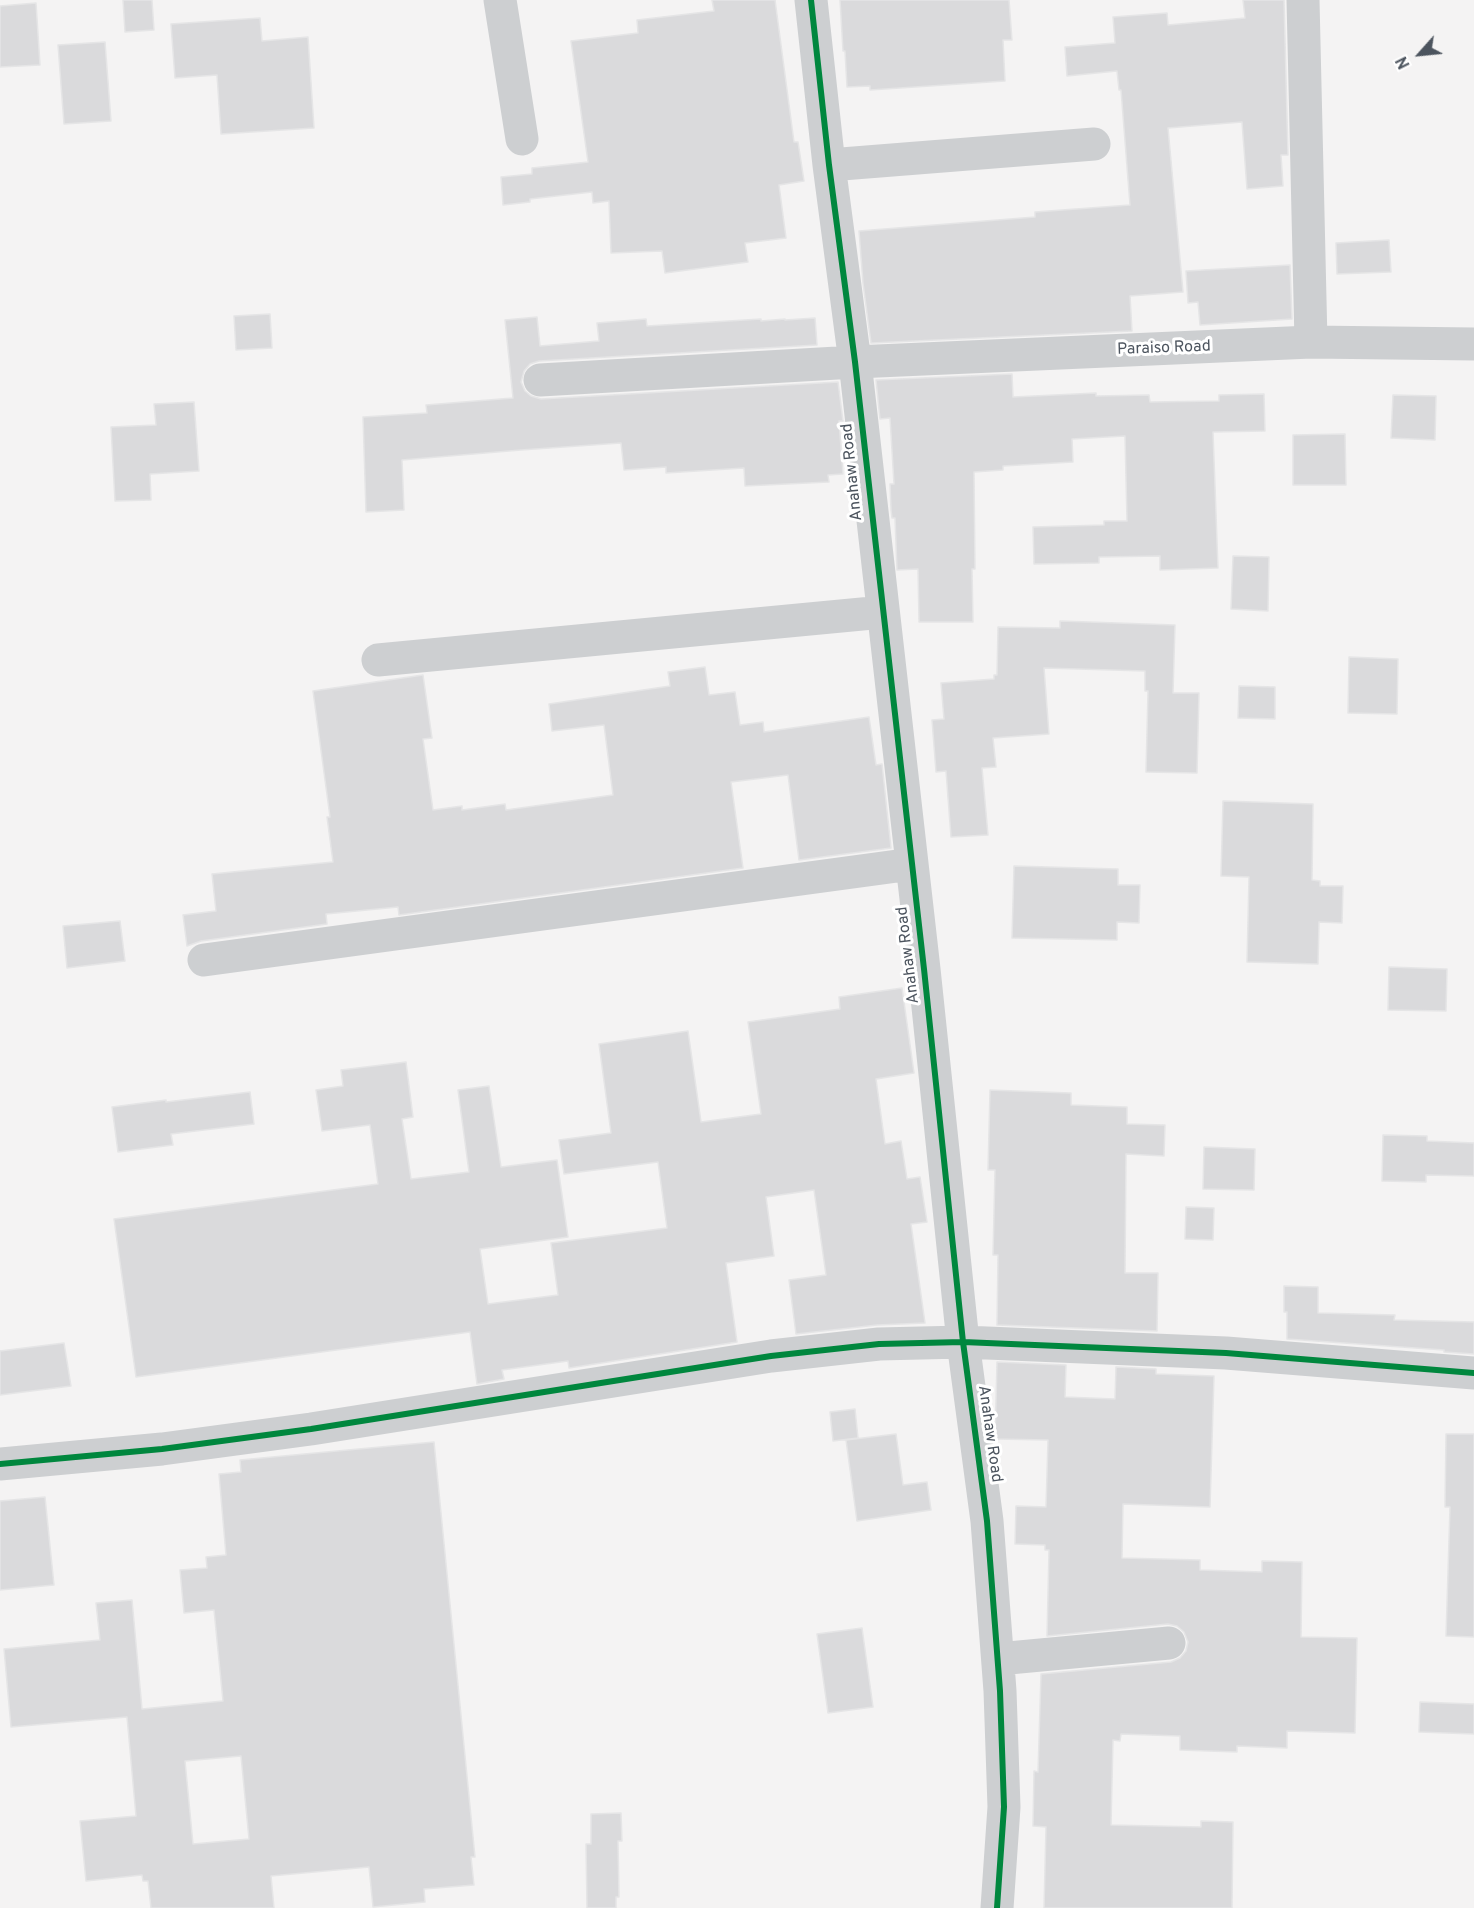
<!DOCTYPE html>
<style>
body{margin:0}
#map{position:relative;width:1474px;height:1908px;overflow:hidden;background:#f4f3f3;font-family:Overpass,sans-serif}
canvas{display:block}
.north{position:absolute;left:1390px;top:24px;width:60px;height:60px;-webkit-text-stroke:4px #fff;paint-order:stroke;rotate:243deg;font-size:16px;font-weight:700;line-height:24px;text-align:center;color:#4c545e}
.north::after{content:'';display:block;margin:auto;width:21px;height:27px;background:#4c545e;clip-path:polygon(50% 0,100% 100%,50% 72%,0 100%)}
</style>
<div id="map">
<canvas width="1474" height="1908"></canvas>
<div class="north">N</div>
</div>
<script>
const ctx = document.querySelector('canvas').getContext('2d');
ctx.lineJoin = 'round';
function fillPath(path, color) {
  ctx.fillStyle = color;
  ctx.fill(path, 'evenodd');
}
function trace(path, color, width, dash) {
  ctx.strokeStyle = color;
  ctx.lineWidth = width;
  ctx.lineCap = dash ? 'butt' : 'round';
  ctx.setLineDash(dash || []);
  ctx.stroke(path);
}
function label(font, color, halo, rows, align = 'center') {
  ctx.font = font + ' Overpass,sans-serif';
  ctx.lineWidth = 6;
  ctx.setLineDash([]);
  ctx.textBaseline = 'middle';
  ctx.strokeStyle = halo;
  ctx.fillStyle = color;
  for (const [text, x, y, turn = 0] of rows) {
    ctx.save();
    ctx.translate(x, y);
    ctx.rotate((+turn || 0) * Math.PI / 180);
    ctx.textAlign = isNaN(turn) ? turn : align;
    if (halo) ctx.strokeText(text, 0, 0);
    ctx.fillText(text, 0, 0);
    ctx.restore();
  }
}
const building = new Path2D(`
 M 123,0 L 152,0 L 154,30 L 125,32 Z
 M 712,0 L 775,0 L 794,142 L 798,142 L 804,181 L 779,185 L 786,238 L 745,243 L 748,262 L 665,273 L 662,251 L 611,253 L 609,201 L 593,203 L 592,192 L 530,199 L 530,202 L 503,205 L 501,177 L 532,174 L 532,168 L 588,162 L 571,41 L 638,33 L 637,20 L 714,11 Z
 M 840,0 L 1009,0 L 1012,40 L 1003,40 L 1005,81 L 870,90 L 870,86 L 847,87 L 845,51 L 843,51 Z
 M 1243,0 L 1284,0 L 1288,155 L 1281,155 L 1283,186 L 1247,189 L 1242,122 L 1168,128 L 1183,292 L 1130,296 L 1132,331 L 871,343 L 863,283 L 859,231 L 1035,217 L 1035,212 L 1130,205 L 1121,90 L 1119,90 L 1117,71 L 1067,76 L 1065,47 L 1115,43 L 1113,17 L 1167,13 L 1168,25 L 1245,18 Z
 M 36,3 L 40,65 L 0,67 L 0,6 Z
 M 260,18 L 262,41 L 308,37 L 314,128 L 221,134 L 217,75 L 175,78 L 171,24 Z
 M 105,42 L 111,121 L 64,124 L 58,45 Z
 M 1389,240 L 1391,272 L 1337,274 L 1336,243 Z
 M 1290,265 L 1292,319 L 1200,325 L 1198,302 L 1188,303 L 1186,271 Z
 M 270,314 L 272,348 L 236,350 L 234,316 Z
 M 537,317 L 540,346 L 599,341 L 597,323 L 646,319 L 647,326 L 761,319 L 761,321 L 785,319 L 785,320 L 815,318 L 817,345 L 539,361 L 530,364 L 524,371 L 521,382 L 525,391 L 531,396 L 541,399 L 838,382 L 843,421 L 839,421 L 843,474 L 828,475 L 829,482 L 745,486 L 744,468 L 666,473 L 666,467 L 624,470 L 621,443 L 521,450 L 402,460 L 404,510 L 366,512 L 363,417 L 427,413 L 426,405 L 513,398 L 505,320 Z
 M 1012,374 L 1013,397 L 1096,393 L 1096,396 L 1149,395 L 1150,402 L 1219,401 L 1219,395 L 1264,394 L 1265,431 L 1213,432 L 1218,568 L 1160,570 L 1160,556 L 1099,557 L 1099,563 L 1034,564 L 1033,527 L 1104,525 L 1104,521 L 1127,521 L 1125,436 L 1072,439 L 1073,462 L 1003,466 L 1003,470 L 974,472 L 975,569 L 972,569 L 973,622 L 919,622 L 918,569 L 897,570 L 895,518 L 892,518 L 891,510 L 890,484 L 894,484 L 890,418 L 880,419 L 876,380 Z
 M 1393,395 L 1436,396 L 1435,440 L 1391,438 Z
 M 194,402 L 199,471 L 150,474 L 151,500 L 115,501 L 111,427 L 156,425 L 154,404 Z
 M 1345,434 L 1346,485 L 1293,485 L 1293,435 Z
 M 1233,556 L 1269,557 L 1268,611 L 1231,609 Z
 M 1060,621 L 1175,625 L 1173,693 L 1199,693 L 1197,773 L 1146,772 L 1148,691 L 1145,691 L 1145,671 L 1044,668 L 1049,734 L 993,738 L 996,767 L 982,768 L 988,835 L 951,837 L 946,771 L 936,772 L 932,720 L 944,719 L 941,683 L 994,679 L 994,675 L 997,675 L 998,627 L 1060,628 Z
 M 1349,657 L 1398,659 L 1397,714 L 1348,713 Z
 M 705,667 L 709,695 L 735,692 L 740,725 L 763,722 L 764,732 L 869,717 L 876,765 L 882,764 L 891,848 L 799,860 L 788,775 L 731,782 L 743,868 L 399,915 L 398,907 L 326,914 L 327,924 L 201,941 L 187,946 L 183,915 L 216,911 L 212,874 L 333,862 L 327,817 L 330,817 L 313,691 L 423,675 L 432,738 L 423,739 L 433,810 L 462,806 L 462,810 L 505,804 L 506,810 L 613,795 L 604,725 L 552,731 L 549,704 L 670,686 L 668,672 Z
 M 1239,686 L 1275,687 L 1275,719 L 1238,718 Z
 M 1223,801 L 1313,804 L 1312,880 L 1320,881 L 1320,886 L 1343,886 L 1342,923 L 1319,922 L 1318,964 L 1247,962 L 1249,877 L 1221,876 Z
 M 1014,866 L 1118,869 L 1118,885 L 1140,885 L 1139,923 L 1117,922 L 1117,940 L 1012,938 Z
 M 120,921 L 125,961 L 67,968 L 63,926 Z
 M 1389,967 L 1447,969 L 1446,1011 L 1388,1010 Z
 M 902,988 L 914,1073 L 876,1079 L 885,1144 L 901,1141 L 907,1179 L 920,1177 L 927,1222 L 911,1224 L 925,1323 L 877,1325 L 796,1334 L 789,1280 L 826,1275 L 814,1190 L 766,1197 L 774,1256 L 726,1263 L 737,1342 L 569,1368 L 568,1361 L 502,1370 L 504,1379 L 477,1384 L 470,1332 L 136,1377 L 114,1219 L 378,1184 L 370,1125 L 322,1131 L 316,1090 L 343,1086 L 341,1070 L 406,1062 L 413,1117 L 402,1119 L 411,1179 L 469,1172 L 458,1090 L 489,1086 L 501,1167 L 557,1160 L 568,1237 L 480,1249 L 488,1304 L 558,1295 L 551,1243 L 667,1228 L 658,1162 L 564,1174 L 559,1140 L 611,1133 L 599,1044 L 688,1031 L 701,1122 L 761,1114 L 748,1022 L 840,1009 L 839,997 Z
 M 990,1090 L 1071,1093 L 1071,1105 L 1127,1107 L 1127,1124 L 1165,1125 L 1164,1156 L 1126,1154 L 1125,1273 L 1158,1273 L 1157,1331 L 997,1325 L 998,1255 L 993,1255 L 995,1170 L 988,1170 Z
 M 250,1092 L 254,1124 L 171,1134 L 173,1145 L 118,1152 L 112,1107 L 166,1100 L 166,1102 Z
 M 1383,1135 L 1427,1136 L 1427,1141 L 1474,1143 L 1474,1176 L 1426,1175 L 1426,1182 L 1382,1181 Z
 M 1204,1147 L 1255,1149 L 1254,1190 L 1203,1189 Z
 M 1186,1207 L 1214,1208 L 1213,1240 L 1185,1239 Z
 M 1284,1286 L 1318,1287 L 1318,1313 L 1395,1315 L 1394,1320 L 1474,1322 L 1474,1354 L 1444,1352 L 1444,1350 L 1287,1339 L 1287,1312 L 1284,1312 Z
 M 64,1343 L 71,1386 L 0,1395 L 0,1351 Z
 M 997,1362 L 1066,1365 L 1065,1397 L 1115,1399 L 1116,1367 L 1156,1369 L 1156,1374 L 1214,1376 L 1210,1507 L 1123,1504 L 1122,1558 L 1200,1560 L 1200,1570 L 1262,1572 L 1262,1561 L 1302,1562 L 1301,1637 L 1357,1638 L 1355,1733 L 1287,1731 L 1287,1748 L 1237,1746 L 1237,1752 L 1180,1750 L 1180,1736 L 1121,1734 L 1120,1741 L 1113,1740 L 1111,1825 L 1201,1827 L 1201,1821 L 1233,1822 L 1232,1908 L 1044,1908 L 1046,1827 L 1033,1826 L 1034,1771 L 1038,1772 L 1041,1674 L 1171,1662 L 1180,1658 L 1186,1651 L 1188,1642 L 1184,1632 L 1177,1626 L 1168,1624 L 1047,1636 L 1049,1550 L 1045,1550 L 1045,1545 L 1015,1544 L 1016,1506 L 1046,1507 L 1048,1440 L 995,1439 Z
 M 855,1409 L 858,1438 L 833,1441 L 830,1412 Z
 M 896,1434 L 903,1485 L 927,1482 L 931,1510 L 857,1521 L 846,1440 Z
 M 1446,1434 L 1474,1434 L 1474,1637 L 1446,1636 L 1450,1507 L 1445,1507 Z
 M 434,1442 L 475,1857 L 471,1857 L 474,1885 L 424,1889 L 425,1902 L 373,1907 L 369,1867 L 271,1876 L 274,1908 L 151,1908 L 148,1881 L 143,1881 L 142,1875 L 86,1881 L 80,1821 L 136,1816 L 127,1717 L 11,1727 L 4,1649 L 100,1640 L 96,1603 L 132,1600 L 142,1709 L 223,1701 L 214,1610 L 184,1613 L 180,1570 L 207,1568 L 206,1557 L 226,1555 L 219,1474 L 241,1472 L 240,1460 ZM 241,1756 L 249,1839 L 193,1844 L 185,1761 Z
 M 45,1497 L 54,1585 L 0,1590 L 0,1501 Z
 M 862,1628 L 873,1707 L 828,1713 L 817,1634 Z
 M 1420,1702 L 1474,1704 L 1474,1734 L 1419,1732 Z
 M 621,1813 L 622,1841 L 618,1841 L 619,1897 L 616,1897 L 616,1908 L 587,1908 L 586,1844 L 591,1844 L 591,1814 Z`);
const minor = new Path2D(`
 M 500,0 L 522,139
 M 811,0 L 829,165 L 855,362 L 924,969 L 963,1342 L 987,1521 L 1000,1691 L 1004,1807 L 997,1908
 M 1303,0 L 1311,342
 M 829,165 L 1094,144
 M 540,380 L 855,362 L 1311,342 L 1474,344
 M 378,660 L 883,612
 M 204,960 L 912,864
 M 0,1464 L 162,1449 L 311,1429 L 771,1356 L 879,1344 L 963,1342 L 1226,1353 L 1474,1373
 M 998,1659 L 1169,1643`);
const cycleway = new Path2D(`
 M 811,0 L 829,165 L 855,362 L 924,969 L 963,1342 L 987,1521 L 1000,1691 L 1004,1807 L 997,1908
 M 0,1464 L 162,1449 L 311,1429 L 771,1356 L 879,1344 L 963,1342 L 1226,1353 L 1474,1373`);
const streetNames = [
 ["Paraiso Road",1164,349,-2],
 ["Anahaw Road",853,472,-96],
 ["Anahaw Road",909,955,-97],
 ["Anahaw Road",989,1434,82]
];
fillPath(building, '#dadadc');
trace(building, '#e5e5e6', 1.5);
trace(minor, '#cdcfd1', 33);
trace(cycleway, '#00873e', 6);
label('16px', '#4c545e', '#fff', streetNames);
</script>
